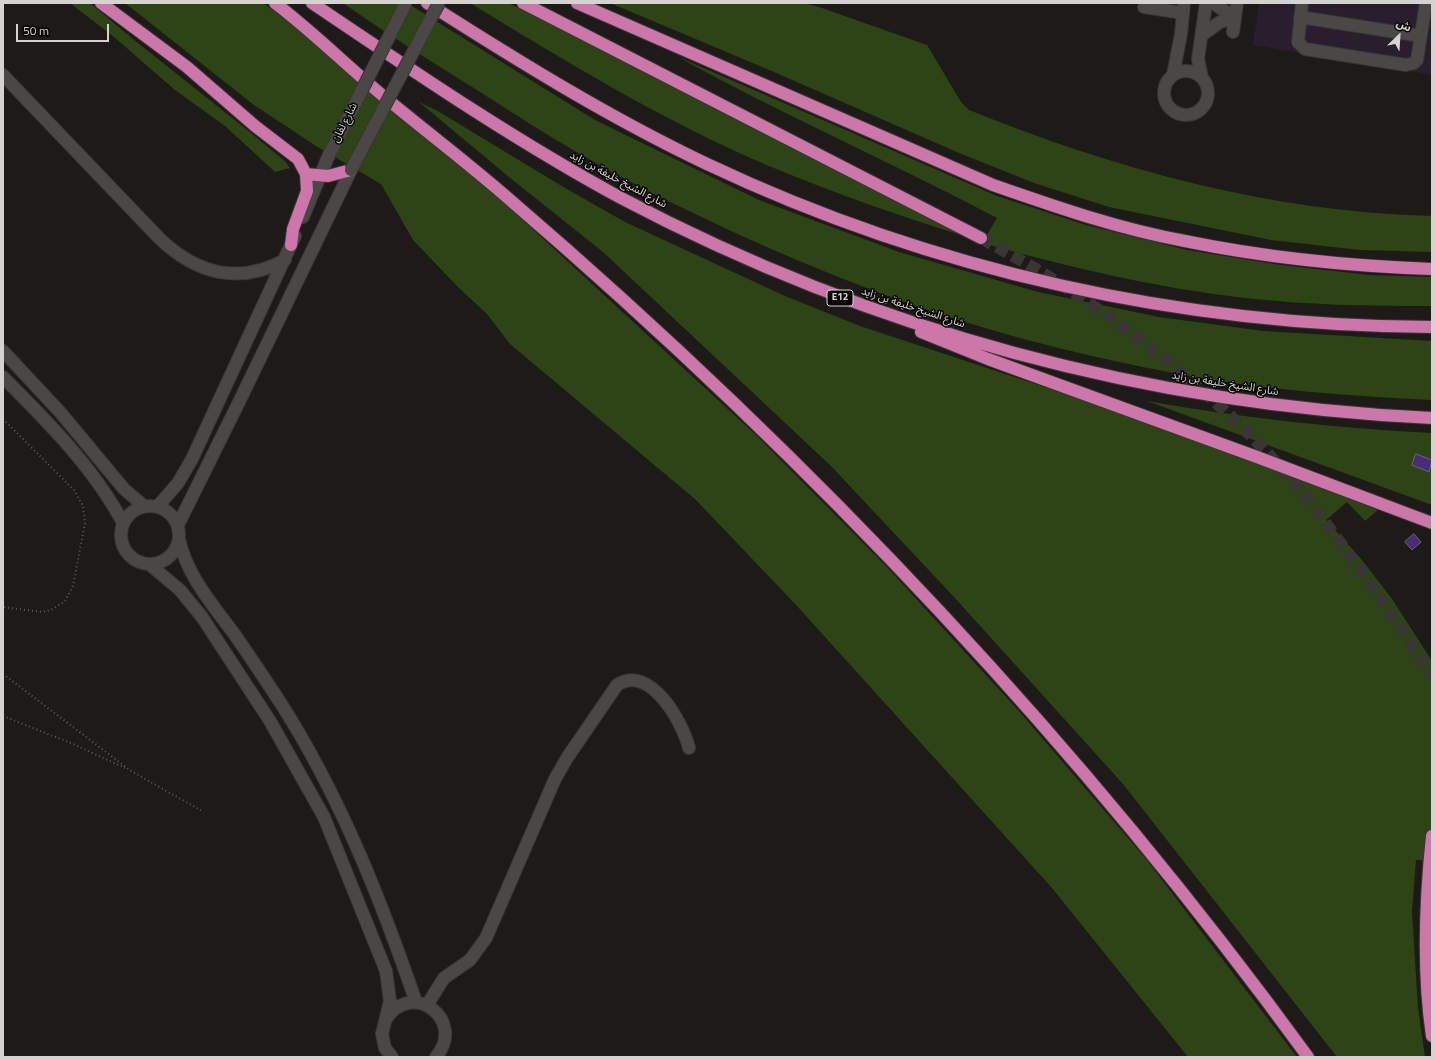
<!DOCTYPE html>
<meta charset="utf-8">
<style>
body{margin:0}
#map{position:relative;width:1435px;height:1060px;overflow:hidden;background:#1d1b18;font-family:"Titillium Web","Noto Sans Arabic",sans-serif}
canvas{display:block}
.frame{position:absolute;inset:0;border:4px solid #d4d3d0;pointer-events:none}
.north{position:absolute;left:1379px;top:16px;width:40px;height:40px;-webkit-text-stroke:3px #070605;paint-order:stroke;rotate:25deg;font-size:11px;font-weight:700;line-height:16px;text-align:center;color:#d4d3d0}
.north::after{content:'';display:block;margin:auto;width:14px;height:18px;background:#d4d3d0;clip-path:polygon(50% 0,100% 100%,50% 72%,0 100%)}
.scale{position:absolute;left:16px;top:24px;width:93px;height:18px;box-sizing:border-box;border:2px solid #d4d3d0;border-top:0;padding-left:5px;font-size:12px;line-height:14px;white-space:nowrap;color:#d4d3d0;-webkit-text-stroke:3px #070605;paint-order:stroke}
</style>
<div id="map">
<canvas width="1435" height="1060"></canvas>
<div class="frame"></div>
<div class="north">ش</div>
<div class="scale">50 m</div>
</div>
<script>
const ctx = document.querySelector('canvas').getContext('2d');
ctx.lineJoin = 'round';
function fillPath(path, color) {
  ctx.fillStyle = color;
  ctx.fill(path, 'evenodd');
}
function trace(path, color, width, dash) {
  ctx.strokeStyle = color;
  ctx.lineWidth = width;
  ctx.lineCap = dash ? 'butt' : 'round';
  ctx.setLineDash(dash || []);
  ctx.stroke(path);
}
function label(font, color, halo, rows, align = 'center') {
  ctx.font = font + ' "Titillium Web","Noto Sans Arabic",sans-serif';
  ctx.lineWidth = 3;
  ctx.setLineDash([]);
  ctx.textBaseline = 'middle';
  ctx.strokeStyle = halo;
  ctx.fillStyle = color;
  for (const [text, x, y, turn = 0] of rows) {
    ctx.save();
    ctx.translate(x, y);
    ctx.rotate((+turn || 0) * Math.PI / 180);
    ctx.textAlign = isNaN(turn) ? turn : align;
    if (halo) ctx.strokeText(text, 0, 0);
    ctx.fillText(text, 0, 0);
    ctx.restore();
  }
}
const commercial = new Path2D(`
 M 1259,3 L 1432,3 L 1432,75 L 1253,45 Z`);
const green = new Path2D(`
 M 70,3 L 90,3 L 133,39 L 246,129 L 285,161 L 290,168 L 275,172 L 225,126 L 175,90 L 114,37 Z
 M 125,3 L 263,3 L 305,33 L 438,142 L 756,435 L 886,566 L 1018,710 L 1146,859 L 1297,1057 L 1188,1057 L 1052,888 L 797,606 L 696,500 L 510,344 L 487,314 L 459,288 L 413,240 L 381,184 L 316,146 L 254,105 Z
 M 343,3 L 407,3 L 595,120 L 759,200 L 899,252 L 1038,292 L 1159,317 L 1263,331 L 1432,341 L 1432,400 C 1349,396 1267,390 1185,375 C 1079,356 972,328 872,290 C 782,256 693,215 608,170 C 563,145 520,118 477,90 C 432,62 387,34 343,3 Z
 M 470,3 L 508,3 L 642,68 L 974,239 C 905,218 836,194 769,166 C 665,122 567,62 470,3 Z
 M 610,3 L 804,3 L 822,8 L 927,45 L 961,102 L 969,110 C 1117,170 1272,212 1432,216 L 1432,252 L 1360,250 L 1271,240 L 1109,207 L 1034,183 L 959,153 L 774,72 Z
 M 676,56 L 997,196 L 1086,225 L 1187,250 L 1281,265 L 1369,275 L 1432,277 L 1432,306 C 1369,306 1307,305 1245,298 C 1156,288 1068,267 982,243 L 997,218 C 891,162 781,114 676,56 Z
 M 419,102 L 436,110 L 565,188 L 625,222 L 785,296 L 860,326 L 1078,398 L 1287,474 L 1378,510 L 1365,521 L 1347,502 L 1326,520 L 1362,560 L 1392,599 L 1432,661 L 1432,861 L 1416,860 L 1412,912 L 1418,1008 L 1425,1057 L 1337,1057 L 1123,784 L 954,597 L 831,466 L 603,252 L 509,177 Z
 M 1147,401 C 1242,418 1336,428 1432,433 L 1432,505 Z`);
const building = new Path2D(`
 M 1416,454 L 1432,460 L 1429,472 L 1412,465 Z
 M 1414,534 L 1421,542 L 1412,550 L 1405,542 Z`);
const highwayTunnel = new Path2D(`
 M 981,238 C 1015,257 1048,275 1080,297 C 1153,345 1231,410 1288,476 C 1341,539 1386,607 1432,675`);
const path = new Path2D(`
 M 3,419 L 74,490 L 83,506 L 85,523 L 73,586 L 65,601 L 51,610 L 42,612 L 3,607
 M 3,674 L 131,771 L 202,811
 M 3,716 L 73,744 L 125,768`);
const minor = new Path2D(`
 M 1213,3 L 1235,18
 M 1302,3 L 1298,42 L 1305,49 L 1406,65 L 1414,63 L 1417,60 L 1426,3
 M 1144,7 L 1183,13
 M 1300,17 L 1421,36
 M 1233,32 L 1237,3
 M 1202,35 L 1220,22 L 1235,18
 M1164 93a22 22 0 1 1 44 0a22 22 0 1 1-44 0Z
 M 3,75 L 160,239 C 197,274 239,285 285,260
 M 1173,75 L 1181,34 L 1184,3
 M 1202,78 L 1198,59 L 1206,3
 M 303,217 L 328,157
 M 3,351 L 60,412 L 124,489 L 144,506
 M 3,377 C 47,421 94,468 123,523
 M121 535a29 29 0 1 1 58 0a29 29 0 1 1-58 0Z
 M 158,506 L 178,483 L 192,459 L 295,236
 M 178,525 L 240,400 L 351,170
 M 179,539 C 187,576 213,605 235,635 C 255,664 275,693 293,723 C 346,811 383,906 416,1002
 M 149,564 L 180,590 L 202,617 L 270,721 L 324,817 L 386,971 L 390,1001 L 382,1034 L 385,1048 L 392,1057
 M 427,1005 L 444,978 L 470,960 L 486,938 L 555,779 L 567,758 L 617,685 C 650,663 683,723 689,748
 M 386,1019 C 412,979 467,1020 436,1057`);
const highway = new Path2D(`
 M 101,3 L 187,67 L 255,126 L 298,159 L 306,174 L 307,191 L 293,229 L 291,245
 M 275,3 C 313,32 346,65 382,95 C 424,130 468,163 509,199 C 806,454 1078,741 1308,1057
 M 312,3 C 413,71 514,140 621,198 C 873,331 1148,405 1432,418
 M 427,3 C 518,61 610,118 707,164 C 933,271 1182,326 1432,327
 M 523,3 L 981,238
 M 577,3 L 993,185 C 1056,207 1119,229 1185,241 C 1267,258 1349,266 1432,269
 M 306,174 L 328,176 L 351,170
 M 921,332 L 988,359 L 1257,457 L 1432,523
 M 1432,836 C 1425,902 1422,969 1432,1036`);
const minorBridge = new Path2D(`
 M 328,157 L 406,3
 M 351,170 L 439,3`);
const shields = [
 [840,298,26]
];
const shieldNames = [
 ["E12",840,298]
];
const streetNames = [
 ["شارع لفان",345,123,-63],
 ["شارع الشيخ خليفة بن زايد",618,180,28],
 ["شارع الشيخ خليفة بن زايد",913,308,18],
 ["شارع الشيخ خليفة بن زايد",1225,384,9]
];
fillPath(commercial, '#281e2d');
fillPath(green, '#2d4414');
fillPath(building, '#492b79');
trace(building, '#69686d', 1);
trace(highwayTunnel, '#383734', 12, [12, 6]);
trace(minor, '#383735', 14);
trace(highway, '#383735', 14);
trace(path, '#5b5a57', 2, [1, 3]);
trace(minor, '#4a4844', 12);
trace(highway, '#cc76aa', 12);
trace(minorBridge, '#383735', 14, []);
trace(minorBridge, '#4a4844', 12);
for (const [x, y, w] of shields) {
  const box = new Path2D();
  box.roundRect(x - w / 2, y - 8, w, 16, 3);
  ctx.fillStyle = '#070605';
  ctx.fill(box);
  trace(box, '#d4d3d0', 1);
}
label('bold 10px', '#d4d3d0', null, shieldNames);
label('11px', '#d4d3d0', '#070605', streetNames);
</script>
